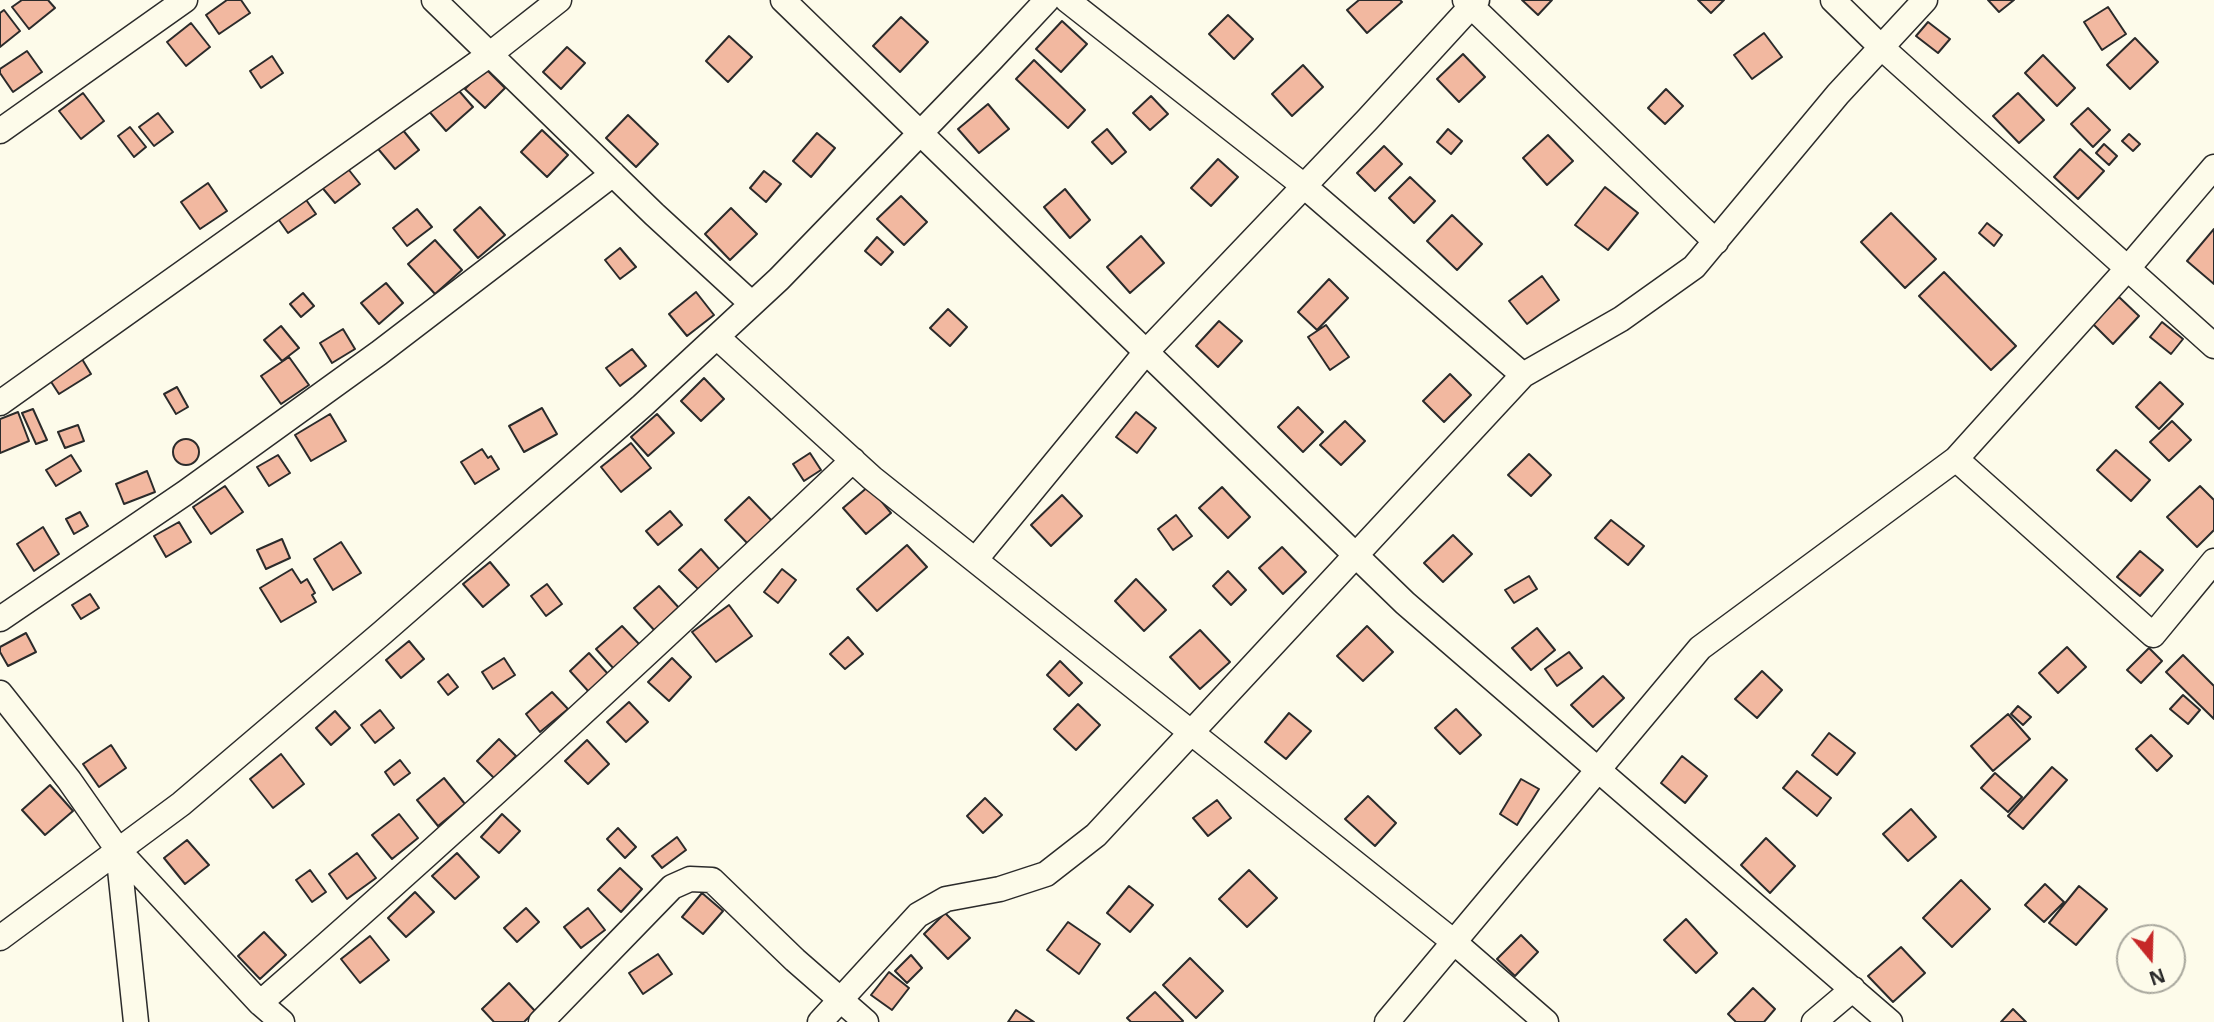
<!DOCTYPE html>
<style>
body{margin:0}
#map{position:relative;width:2214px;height:1022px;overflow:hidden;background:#fdfbea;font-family:"Noto Sans",sans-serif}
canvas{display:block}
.north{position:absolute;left:2116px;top:924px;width:70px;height:70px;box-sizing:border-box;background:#fdfbea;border:2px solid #a9a89e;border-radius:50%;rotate:161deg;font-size:19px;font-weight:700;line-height:28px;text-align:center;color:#2b2b2b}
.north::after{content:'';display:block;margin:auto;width:24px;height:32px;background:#c62828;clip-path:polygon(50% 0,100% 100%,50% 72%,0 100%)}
</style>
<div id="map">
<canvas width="2214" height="1022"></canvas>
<div class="north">N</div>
</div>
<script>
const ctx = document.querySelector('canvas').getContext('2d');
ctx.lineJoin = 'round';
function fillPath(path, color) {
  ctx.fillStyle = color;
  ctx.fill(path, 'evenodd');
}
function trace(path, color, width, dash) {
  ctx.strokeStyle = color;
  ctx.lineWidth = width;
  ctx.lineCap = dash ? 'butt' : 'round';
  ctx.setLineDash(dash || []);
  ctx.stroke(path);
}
const building = new Path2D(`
 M 22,0 L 48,0 L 55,8 L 29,29 L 12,7 Z
 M 227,0 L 241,0 L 250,13 L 219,34 L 206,15 Z
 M 1359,0 L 1400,0 L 1402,2 L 1367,33 L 1347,10 Z
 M 1522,0 L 1552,0 L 1538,15 Z
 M 1698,0 L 1724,0 L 1711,13 Z
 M 1988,0 L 2014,0 L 1999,12 Z
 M 2108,7 L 2126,34 L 2102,50 L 2084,22 Z
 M 4,10 L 20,31 L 0,47 L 0,13 Z
 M 1228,15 L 1253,39 L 1234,59 L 1209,34 Z
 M 901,17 L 928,42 L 900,72 L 873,46 Z
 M 1062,21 L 1087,44 L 1061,72 L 1036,49 Z
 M 1928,22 L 1950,39 L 1938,53 L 1916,36 Z
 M 191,23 L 210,47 L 186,66 L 167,42 Z
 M 1764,33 L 1782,57 L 1752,79 L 1734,55 Z
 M 729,36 L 752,57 L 728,82 L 706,61 Z
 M 2135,38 L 2158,62 L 2130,89 L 2107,65 Z
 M 567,47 L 585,63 L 561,89 L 543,72 Z
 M 27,51 L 42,72 L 13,92 L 0,73 L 0,69 Z
 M 1463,54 L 1485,77 L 1459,102 L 1437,79 Z
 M 2043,55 L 2075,88 L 2057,106 L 2025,73 Z
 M 272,56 L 283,73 L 261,88 L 250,71 Z
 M 1034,60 L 1085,110 L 1068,128 L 1016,79 Z
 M 1303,65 L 1323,87 L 1292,116 L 1272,94 Z
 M 485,68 L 505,88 L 485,108 L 465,89 Z
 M 454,85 L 473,107 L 446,131 L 427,109 Z
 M 1666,89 L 1683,106 L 1665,124 L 1648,108 Z
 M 83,93 L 104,121 L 81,139 L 59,111 Z
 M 2018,93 L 2044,120 L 2019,143 L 1993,116 Z
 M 1151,96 L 1168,114 L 1150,130 L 1133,113 Z
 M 988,104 L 1009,129 L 979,153 L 958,129 Z
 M 2088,108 L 2110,130 L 2093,147 L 2071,124 Z
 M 158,113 L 173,132 L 154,146 L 139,127 Z
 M 628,115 L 658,144 L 636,167 L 606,138 Z
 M 398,124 L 419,150 L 395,169 L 374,144 Z
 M 130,127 L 146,147 L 134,157 L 118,136 Z
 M 1107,129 L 1126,152 L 1112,164 L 1092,142 Z
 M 1448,129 L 1462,141 L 1451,154 L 1437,142 Z
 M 542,130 L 568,155 L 547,177 L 521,152 Z
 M 817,133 L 835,148 L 811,177 L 793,161 Z
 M 2129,134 L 2140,144 L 2133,151 L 2122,141 Z
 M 1548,135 L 1573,161 L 1547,185 L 1523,158 Z
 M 2104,144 L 2117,156 L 2109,165 L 2096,153 Z
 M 1384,146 L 1402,164 L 1375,191 L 1357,173 Z
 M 2080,149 L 2104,171 L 2078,199 L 2054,177 Z
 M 1218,159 L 1238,177 L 1211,206 L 1191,188 Z
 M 345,165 L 360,184 L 335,203 L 320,185 Z
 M 764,171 L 781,184 L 766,202 L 750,188 Z
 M 1410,177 L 1435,201 L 1414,223 L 1389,198 Z
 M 208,183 L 227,211 L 200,229 L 181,202 Z
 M 1605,187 L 1638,213 L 1608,250 L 1575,225 Z
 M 1065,189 L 1090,220 L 1070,238 L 1044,207 Z
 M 302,194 L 316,214 L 288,233 L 274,213 Z
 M 901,196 L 927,222 L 904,245 L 877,219 Z
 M 480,207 L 505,235 L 478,258 L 454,230 Z
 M 731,208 L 757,234 L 730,260 L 705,234 Z
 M 417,209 L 432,227 L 407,246 L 393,228 Z
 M 1891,213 L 1936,259 L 1905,288 L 1861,242 Z
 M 1452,215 L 1482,244 L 1457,270 L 1427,241 Z
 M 1987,223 L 2002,235 L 1994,246 L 1979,233 Z
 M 2214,229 L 2214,284 L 2187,261 Z
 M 1141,236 L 1164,263 L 1130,293 L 1107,267 Z
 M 877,237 L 893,252 L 881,265 L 865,251 Z
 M 435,240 L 462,270 L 435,294 L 408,264 Z
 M 620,248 L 636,267 L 620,279 L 605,260 Z
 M 1944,272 L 2016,346 L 1991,370 L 1919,296 Z
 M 1542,276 L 1559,300 L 1527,324 L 1509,301 Z
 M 1329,279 L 1348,298 L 1317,330 L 1298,312 Z
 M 386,283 L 403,303 L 379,324 L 361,303 Z
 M 696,292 L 714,315 L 687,336 L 669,314 Z
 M 303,293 L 314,306 L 301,317 L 290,304 Z
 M 2119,297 L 2139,316 L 2113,344 L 2093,324 Z
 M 948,309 L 967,327 L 950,346 L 930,328 Z
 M 1219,321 L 1242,341 L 1218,367 L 1196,346 Z
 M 2162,322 L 2183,339 L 2171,354 L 2150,337 Z
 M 1326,325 L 1349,357 L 1330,370 L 1308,337 Z
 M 281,326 L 299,348 L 282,361 L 264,340 Z
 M 343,329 L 355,349 L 332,363 L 320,343 Z
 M 632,349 L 646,366 L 620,386 L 606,368 Z
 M 79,354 L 91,374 L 59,394 L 46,374 Z
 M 289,357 L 309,385 L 281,404 L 261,376 Z
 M 1450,374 L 1471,395 L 1444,422 L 1423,401 Z
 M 704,378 L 724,399 L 701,421 L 681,401 Z
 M 2160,382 L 2183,404 L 2159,429 L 2136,407 Z
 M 177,387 L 188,407 L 176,414 L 164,394 Z
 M 1298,407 L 1323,432 L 1303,452 L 1278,427 Z
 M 542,408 L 557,434 L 524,452 L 509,426 Z
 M 33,409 L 47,440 L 36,444 L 22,413 Z
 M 18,412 L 29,441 L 0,453 L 0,419 Z
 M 1136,412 L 1156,428 L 1137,453 L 1116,437 Z
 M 330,414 L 346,441 L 311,461 L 295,435 Z
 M 657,414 L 674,433 L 648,456 L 631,437 Z
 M 1345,421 L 1365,441 L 1341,465 L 1320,445 Z
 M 2172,421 L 2191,440 L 2169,461 L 2150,442 Z
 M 78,425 L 84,441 L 65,448 L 58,432 Z
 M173 452a13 13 0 1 1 26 0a13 13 0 1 1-26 0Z
 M 631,443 L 651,468 L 621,492 L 601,467 Z
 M 482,449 L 488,458 L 491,456 L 499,469 L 475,484 L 461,462 Z
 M 2116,450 L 2150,480 L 2131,501 L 2097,470 Z
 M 810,453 L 821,470 L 804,481 L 793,464 Z
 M 1529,454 L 1551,475 L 1531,496 L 1508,475 Z
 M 71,455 L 81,471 L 56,486 L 46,470 Z
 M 278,455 L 290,473 L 269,486 L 257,467 Z
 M 147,471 L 155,492 L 124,504 L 116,484 Z
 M 225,486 L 243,512 L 211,534 L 193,507 Z
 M 869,486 L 891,513 L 866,534 L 843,508 Z
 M 2200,486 L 2214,500 L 2214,530 L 2197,547 L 2167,517 Z
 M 1222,487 L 1250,517 L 1228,538 L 1199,508 Z
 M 1062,495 L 1082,516 L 1051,546 L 1031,525 Z
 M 749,497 L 773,522 L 749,545 L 725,520 Z
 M 670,511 L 682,525 L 658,545 L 646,531 Z
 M 80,512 L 88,526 L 74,534 L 66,519 Z
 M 1176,515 L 1192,536 L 1173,550 L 1158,529 Z
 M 1611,520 L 1644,546 L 1628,565 L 1595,538 Z
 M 179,522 L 191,542 L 166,557 L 154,536 Z
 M 43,527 L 59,554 L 34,571 L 17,544 Z
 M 1453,535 L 1472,554 L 1443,582 L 1424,563 Z
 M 282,539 L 290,558 L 266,569 L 257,550 Z
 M 341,542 L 361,573 L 333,590 L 314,559 Z
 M 907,545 L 927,567 L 877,611 L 857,589 Z
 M 1282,547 L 1306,572 L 1283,594 L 1259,568 Z
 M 701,549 L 720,570 L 699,590 L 679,570 Z
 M 2140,551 L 2163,570 L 2140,596 L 2117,577 Z
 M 490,562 L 509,585 L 483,607 L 463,584 Z
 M 292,569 L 301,583 L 307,579 L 315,593 L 312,595 L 316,602 L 281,622 L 260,588 Z
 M 782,569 L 796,580 L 778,603 L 764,592 Z
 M 1228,571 L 1246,590 L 1231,605 L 1213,586 Z
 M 1529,576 L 1537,589 L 1514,603 L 1505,590 Z
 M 1136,579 L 1166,610 L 1144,631 L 1115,601 Z
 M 547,584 L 562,604 L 546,616 L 531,596 Z
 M 659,586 L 680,609 L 655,631 L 634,608 Z
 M 90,594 L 99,608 L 81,619 L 72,605 Z
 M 729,605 L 752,636 L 716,662 L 692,632 Z
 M 622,626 L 640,645 L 614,669 L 596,649 Z
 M 1367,626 L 1393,652 L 1363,681 L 1337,656 Z
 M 1537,628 L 1555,650 L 1531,670 L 1512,648 Z
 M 1200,630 L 1230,662 L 1200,689 L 1170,657 Z
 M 26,633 L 36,652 L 8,666 L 0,652 L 0,647 Z
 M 848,637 L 863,654 L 845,669 L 830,654 Z
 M 409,641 L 424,659 L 401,678 L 386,660 Z
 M 2067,647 L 2086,667 L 2058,693 L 2039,673 Z
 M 2149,648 L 2162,661 L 2141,683 L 2127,670 Z
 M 1569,652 L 1582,668 L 1557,686 L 1545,669 Z
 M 589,653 L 608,674 L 589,692 L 570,671 Z
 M 2183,655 L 2214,686 L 2214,719 L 2166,672 Z
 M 504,658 L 515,675 L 493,689 L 482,672 Z
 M 672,658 L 691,677 L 669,701 L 648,682 Z
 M 1060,661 L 1082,683 L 1069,696 L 1047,675 Z
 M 1762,671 L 1782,690 L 1757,718 L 1735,699 Z
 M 448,674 L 458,687 L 448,695 L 438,682 Z
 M 1603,676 L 1624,698 L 1593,727 L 1571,705 Z
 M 552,692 L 568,709 L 540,732 L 526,714 Z
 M 2183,695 L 2200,710 L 2188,724 L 2170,709 Z
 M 629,702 L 648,722 L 626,742 L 607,722 Z
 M 1078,704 L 1100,725 L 1076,750 L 1054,729 Z
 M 2018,706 L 2031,717 L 2023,725 L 2011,714 Z
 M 1456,709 L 1481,735 L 1460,754 L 1435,728 Z
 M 380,710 L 394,728 L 375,743 L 361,725 Z
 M 335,711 L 350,728 L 331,745 L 316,728 Z
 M 1289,713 L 1311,731 L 1286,759 L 1265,742 Z
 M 2008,714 L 2030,739 L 1993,771 L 1971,746 Z
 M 1829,733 L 1855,753 L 1837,775 L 1812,755 Z
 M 2151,735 L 2172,756 L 2157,771 L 2136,749 Z
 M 499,739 L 516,756 L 494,778 L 477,761 Z
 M 587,740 L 609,764 L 588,784 L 565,761 Z
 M 111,745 L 126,768 L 99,787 L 83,764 Z
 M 281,754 L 304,784 L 273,808 L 250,779 Z
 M 1682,756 L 1707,776 L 1685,803 L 1661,783 Z
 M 400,760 L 410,773 L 394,785 L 385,772 Z
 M 2052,767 L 2067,780 L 2023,829 L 2008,816 Z
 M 1797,771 L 1831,798 L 1817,816 L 1783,788 Z
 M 1995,773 L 2022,797 L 2008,812 L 1981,788 Z
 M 444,778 L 465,804 L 438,826 L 417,800 Z
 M 1521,779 L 1539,789 L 1517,825 L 1500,814 Z
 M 50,785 L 73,811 L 45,835 L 22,810 Z
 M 1368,796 L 1396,823 L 1375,846 L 1345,819 Z
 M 985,798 L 1002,815 L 983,833 L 967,816 Z
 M 1217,800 L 1231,818 L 1208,836 L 1193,818 Z
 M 1911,809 L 1936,837 L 1908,861 L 1883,834 Z
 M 399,814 L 418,838 L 392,859 L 372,835 Z
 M 502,814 L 520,831 L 499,853 L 481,837 Z
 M 618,828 L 636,847 L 625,858 L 607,839 Z
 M 677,837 L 686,850 L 662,868 L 652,856 Z
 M 1766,838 L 1795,866 L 1770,893 L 1741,865 Z
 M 187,840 L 209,865 L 185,884 L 164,858 Z
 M 357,853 L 376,878 L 347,899 L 329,874 Z
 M 457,853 L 479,877 L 455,899 L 432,876 Z
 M 620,868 L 642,889 L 621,912 L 598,890 Z
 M 310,870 L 326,892 L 312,902 L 296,880 Z
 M 1249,870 L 1277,898 L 1247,927 L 1219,899 Z
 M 1961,880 L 1990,909 L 1952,947 L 1923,918 Z
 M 2045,884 L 2064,902 L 2044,922 L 2025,905 Z
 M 1129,886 L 1153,905 L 1130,932 L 1107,913 Z
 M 2079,886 L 2107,909 L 2076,945 L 2049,923 Z
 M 415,892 L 434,912 L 406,937 L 388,918 Z
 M 702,893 L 723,911 L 703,934 L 682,917 Z
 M 526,908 L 539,922 L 517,942 L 504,928 Z
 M 588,908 L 605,930 L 581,948 L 564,927 Z
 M 945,913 L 970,938 L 948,959 L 924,934 Z
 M 1686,919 L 1717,953 L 1696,973 L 1664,940 Z
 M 1068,922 L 1100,944 L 1079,974 L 1047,950 Z
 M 264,932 L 286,955 L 260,979 L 238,956 Z
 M 1521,935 L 1538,952 L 1515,976 L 1497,959 Z
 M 370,936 L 389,960 L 360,983 L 341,959 Z
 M 1901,947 L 1925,973 L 1893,1002 L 1868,976 Z
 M 658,954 L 672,974 L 643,994 L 629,973 Z
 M 911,955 L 922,968 L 907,983 L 895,971 Z
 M 1190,958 L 1223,991 L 1196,1018 L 1163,985 Z
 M 889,972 L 909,988 L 892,1010 L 871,995 Z
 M 509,983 L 535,1011 L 524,1022 L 494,1022 L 482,1009 Z
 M 1753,988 L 1775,1009 L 1764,1022 L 1736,1022 L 1728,1014 Z
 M 1155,992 L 1183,1021 L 1182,1022 L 1131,1022 L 1127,1018 Z
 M 2013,1009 L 2026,1022 L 2001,1022 Z
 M 1016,1010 L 1034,1022 L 1008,1022 Z`);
const street = new Path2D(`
 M 434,0 L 654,214 L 752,304
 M 783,0 L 1405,603 L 1890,1022
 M 1067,0 L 1304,186 L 1523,375
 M 1465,0 L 1716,242
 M 1833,0 L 1881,47 L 2214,346
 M 0,131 L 185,0
 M 2214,167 L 2128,268 L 1956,459 L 2153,635 L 2214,561
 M 717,337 L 872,478 L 1454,942 L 1546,1022
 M 0,403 L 489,55 L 559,0
 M 976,559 L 1146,352 L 1368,119 L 1477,0
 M 0,619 L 185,493 L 379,353 L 613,174
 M 0,693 L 69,780 L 118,850 L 260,1003 L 282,1022
 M 118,850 L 136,1022
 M 0,938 L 181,804 L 382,633 L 642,406 L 779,279 L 991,60 L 1047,0
 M 260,1003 C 462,827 658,645 853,460
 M 541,1022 L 672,887 L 690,879 L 712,880 L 795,960 L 866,1022
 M 820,1022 L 918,915 L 946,899 L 1000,889 L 1046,874 L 1096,835 L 1523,375 L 1621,319 L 1694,267 L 1838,94 L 1925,0
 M 1387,1022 L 1700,648 L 1956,459
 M 1814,1022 L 1853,989`);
fillPath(building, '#f2b8a0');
trace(building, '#2b2b2b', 2);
trace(street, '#2b2b2b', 27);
trace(street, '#fdfbea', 24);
</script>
